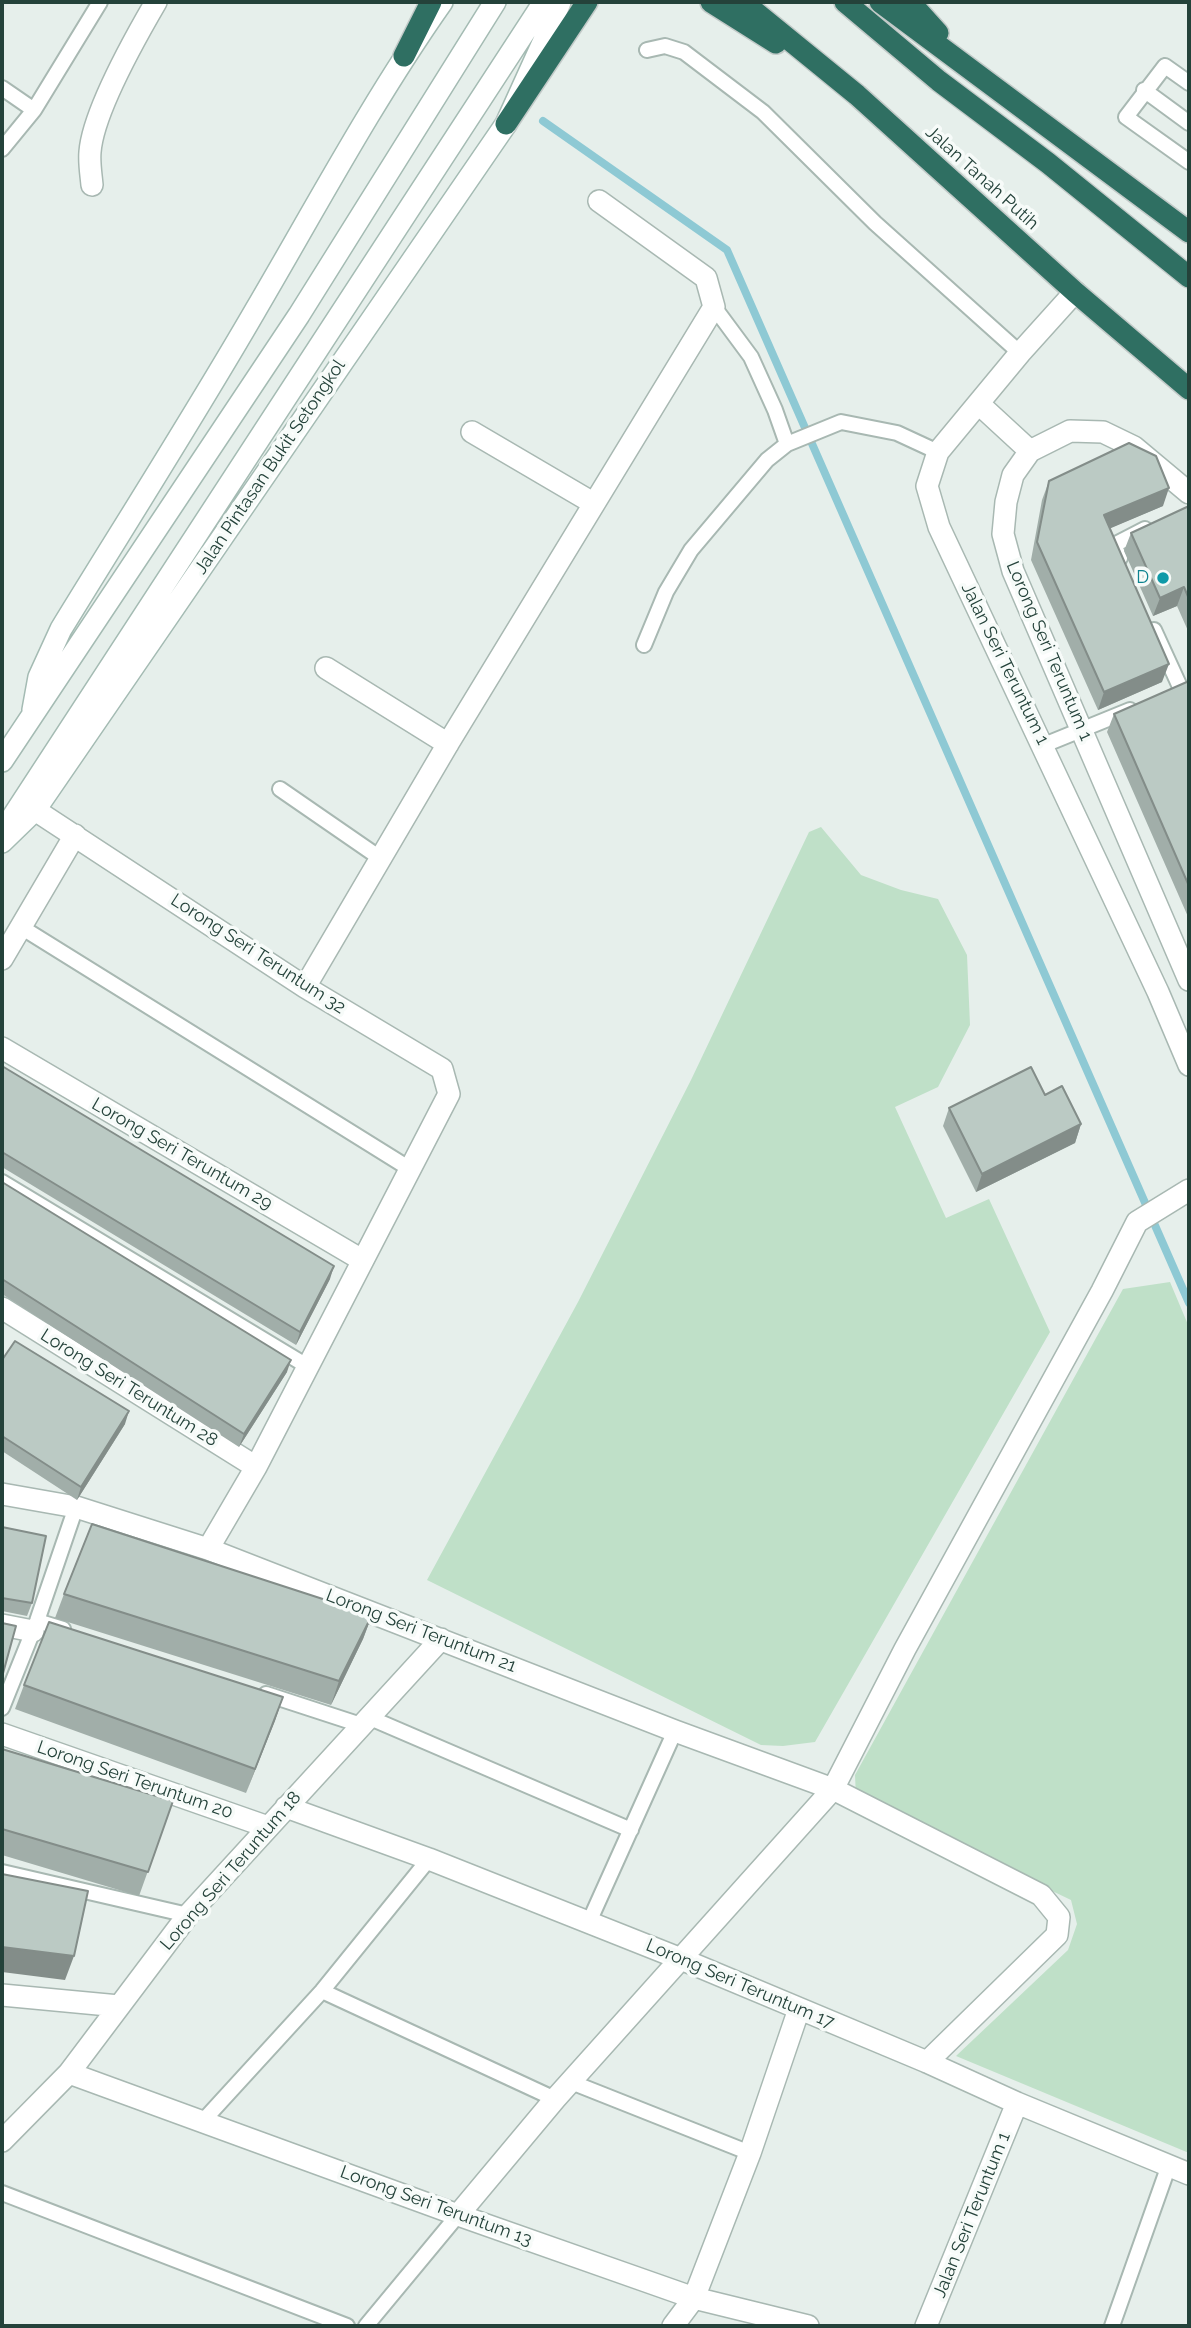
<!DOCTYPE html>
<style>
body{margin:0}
#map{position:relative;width:1191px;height:2328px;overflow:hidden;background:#e6efeb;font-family:Raleway,sans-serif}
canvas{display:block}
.frame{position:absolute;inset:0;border:4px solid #24423a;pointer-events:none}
</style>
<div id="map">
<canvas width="1191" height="2328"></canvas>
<div class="frame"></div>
</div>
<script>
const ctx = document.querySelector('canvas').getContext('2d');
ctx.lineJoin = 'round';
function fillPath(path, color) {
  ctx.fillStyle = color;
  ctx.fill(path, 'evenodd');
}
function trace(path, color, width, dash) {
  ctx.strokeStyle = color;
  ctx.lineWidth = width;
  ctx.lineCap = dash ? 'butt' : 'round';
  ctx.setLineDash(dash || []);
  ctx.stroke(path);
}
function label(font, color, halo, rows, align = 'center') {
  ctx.font = font + ' Raleway,sans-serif';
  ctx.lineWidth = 7;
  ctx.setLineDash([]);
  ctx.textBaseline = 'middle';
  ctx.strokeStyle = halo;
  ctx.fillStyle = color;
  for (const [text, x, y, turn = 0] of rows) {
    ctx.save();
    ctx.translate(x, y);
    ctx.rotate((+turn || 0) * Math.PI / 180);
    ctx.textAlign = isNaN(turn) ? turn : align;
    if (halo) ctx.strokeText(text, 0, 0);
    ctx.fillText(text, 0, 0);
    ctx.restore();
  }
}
const green = new Path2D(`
 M 821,827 L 861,875 L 901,890 L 938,899 L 967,955 L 970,1025 L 938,1087 L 895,1107 L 946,1218 L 989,1199 L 1050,1332 L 815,1742 L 783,1746 L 761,1745 L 427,1580 L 578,1302 L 691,1080 L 809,832 Z
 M 1170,1282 L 1189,1327 L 1189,2153 L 956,2056 L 1068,1950 L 1077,1924 L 1071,1900 L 856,1797 L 855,1775 L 1123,1289 Z`);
const stream = new Path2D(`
 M 543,121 L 727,250 L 1189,1303`);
const lane = new Path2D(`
 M 647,50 L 665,46 L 684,52 L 763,112 L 875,223 L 1020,353
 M 1189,83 L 1165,66 L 1126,117 L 1189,162
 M 2,88 L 34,110 L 2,149
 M 1144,90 L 1189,123
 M 34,110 L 100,2
 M 714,307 L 751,357 L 775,410 L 787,444
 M 1120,558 L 1114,545 L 1145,529
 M 1154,630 L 1181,689
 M 644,645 L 666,592 L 691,550 L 767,460 L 787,444 L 841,422 L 897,433 L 938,452
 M 1044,745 L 1130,710
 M 280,789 L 380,858
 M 21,927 L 410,1169
 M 2,1182 L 307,1366
 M 37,1621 L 63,1629
 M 266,1694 L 361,1725
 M 2,1708 L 37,1621 L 76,1507
 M 368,1717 L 631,1830
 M 2,1872 L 188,1915
 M 589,1922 L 675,1731
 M 322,1991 L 555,2099
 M 571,2082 L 750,2153
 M 203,2121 L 322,1991 L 429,1859
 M 2,2193 L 347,2326
 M 366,2326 L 458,2215
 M 1112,2326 L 1169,2165`);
const street = new Path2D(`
 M 92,185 C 91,174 89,163 90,152 C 93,112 135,38 156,2
 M 1075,292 L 1020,353 L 938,452 L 927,486 L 939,527 L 1158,992 L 1189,1065
 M 979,404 L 1030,451
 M 472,432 L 593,503
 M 1189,493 L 1134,447 L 1103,432 L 1070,431 L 1030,451 L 1013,475 L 1006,502 L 1003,534 L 1013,571 L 1189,980
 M 326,668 L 448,744
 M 35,810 L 305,987 L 442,1069 L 449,1094 L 256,1467 L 208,1549
 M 2,959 L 75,835
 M 305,987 L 449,742 L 714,307 L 706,278 L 599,201
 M 2,1048 L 362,1260
 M 2,1308 L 256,1467
 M 2,1494 L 76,1507 L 208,1549 L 675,1731 L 833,1789 L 1041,1895 L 1059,1917 L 1057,1935 L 927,2062
 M 2,1625 L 33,1631
 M 2,1734 L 268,1827
 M 286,1807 L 429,1859 L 681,1959 L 927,2062 L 1017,2103 L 1189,2174
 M 2,1995 L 119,2006
 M 69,2073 L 458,2215 L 694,2298 L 808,2326
 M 2,2141 L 69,2073 L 188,1915 L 441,1639
 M 458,2215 L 555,2099 L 833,1789 L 905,1649 L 1102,1291 L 1137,1222 L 1189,1190
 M 673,2326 L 694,2298 L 750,2153 L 799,2009
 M 926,2326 L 1017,2103`);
const secondary = new Path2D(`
 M 33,710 L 39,677 L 61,629 C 126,523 193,418 255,311 C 316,207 373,100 442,2
 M 2,761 L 299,315 L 495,2
 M 6,827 L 544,2
 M 2,842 L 35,810 L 506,124 L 550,27 L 560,2`);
const highway = new Path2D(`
 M 711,2 L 776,43
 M 743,2 L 857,95 L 1075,292 L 1189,389
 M 845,2 L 939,81 L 1048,163 L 1189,277
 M 880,2 L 1189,232
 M 910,2 L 938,33
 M 404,56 L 431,2
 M 506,124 L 587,2`);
const wall = new Path2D(`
 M 1049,481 L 1163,506 L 1110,528 L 1162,682 L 1098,710 L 1031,560 L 1042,500 Z
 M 1189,506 L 1189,633 L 1177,606 L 1153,616 L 1124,551 L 1131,533 Z
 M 1189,681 L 1189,919 L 1107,732 L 1114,714 Z
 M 2,1066 L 330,1279 L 296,1345 L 2,1167 Z
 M 1045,1095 L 1081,1124 L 1075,1143 L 976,1192 L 943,1126 L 949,1108 Z
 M 2,1182 L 287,1372 L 239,1447 L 2,1294 Z
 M 2,1360 L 125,1424 L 77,1500 L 2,1451 Z
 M 2,1527 L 32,1603 L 27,1616 L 2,1611 Z
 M 64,1594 L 372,1615 L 363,1639 L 331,1705 L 55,1618 Z
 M 24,1685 L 283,1697 L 246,1793 L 15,1709 Z
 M 2,1749 L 173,1801 L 139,1896 L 2,1855 Z`);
const shadedWall = new Path2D(`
 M 1169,488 L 1163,506 L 1097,534 L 1104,515 Z
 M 1184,587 L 1177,606 L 1153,616 L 1160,598 Z
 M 1169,664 L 1162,682 L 1098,710 L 1104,692 Z
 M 1081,1124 L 1075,1143 L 976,1192 L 982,1174 Z
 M 334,1266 L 330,1279 L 296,1345 L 300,1332 Z
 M 291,1360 L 287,1372 L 239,1447 L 244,1434 Z
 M 129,1411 L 125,1424 L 77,1500 L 81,1487 Z
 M 372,1615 L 363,1639 L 331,1705 L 339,1681 Z
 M 283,1697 L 275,1721 L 246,1793 L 255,1769 Z
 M 2,1947 L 74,1956 L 65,1980 L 2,1972 Z`);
const building = new Path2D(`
 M 1129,443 L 1156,456 L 1169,488 L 1104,515 L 1169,664 L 1104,692 L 1037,542 L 1049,481 Z
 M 1189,506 L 1189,599 L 1184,587 L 1160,598 L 1131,533 Z
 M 1189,681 L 1189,886 L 1114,714 Z
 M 2,1066 L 334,1266 L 300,1332 L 2,1152 Z
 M 1031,1067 L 1045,1095 L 1062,1086 L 1081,1124 L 982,1174 L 949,1108 Z
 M 2,1182 L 291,1360 L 244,1434 L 2,1279 Z
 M 15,1341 L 129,1411 L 81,1487 L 2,1436 L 2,1360 Z
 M 92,1524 L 372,1615 L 339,1681 L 64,1594 Z
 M 2,1527 L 46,1536 L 32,1603 L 2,1598 Z
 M 49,1622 L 283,1697 L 255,1769 L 24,1685 Z
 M 2,1623 L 16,1626 L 2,1677 Z
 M 2,1749 L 173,1801 L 148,1872 L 2,1829 Z
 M 2,1874 L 88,1891 L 74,1956 L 2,1947 Z`);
const markers = [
 [1163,578,7,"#0f9aa8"]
];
const streetNames = [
 ["Jalan Tanah Putih",982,178,42],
 ["Jalan Pintasan Bukit Setongkol",270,467,-56],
 ["Lorong Seri Teruntum 1",1049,651,67],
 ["Jalan Seri Teruntum 1",1005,664,64],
 ["Lorong Seri Teruntum 32",258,954,33],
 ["Lorong Seri Teruntum 29",182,1154,30],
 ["Lorong Seri Teruntum 28",129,1388,32],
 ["Lorong Seri Teruntum 21",421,1631,21],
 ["Lorong Seri Teruntum 20",135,1780,19],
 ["Lorong Seri Teruntum 18",231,1871,-49],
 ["Lorong Seri Teruntum 17",740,1984,23],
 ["Lorong Seri Teruntum 13",436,2206,20],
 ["Jalan Seri Teruntum 1",972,2215,-68]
];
const cultureNames = [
 ["D",1149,578]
];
fillPath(green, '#bfe0c8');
trace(stream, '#8ec9d4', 8);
trace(lane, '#a8b8b2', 18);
trace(street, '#a8b8b2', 24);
trace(secondary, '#a4bbb3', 24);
trace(highway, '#c2cac8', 24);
trace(lane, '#fff', 14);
trace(street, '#fff', 21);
trace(secondary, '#fff', 21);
trace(highway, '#2f6f62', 21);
fillPath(wall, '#a1aea9');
fillPath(shadedWall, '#838d89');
fillPath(building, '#bbcac4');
trace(building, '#838d89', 2);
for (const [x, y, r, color] of markers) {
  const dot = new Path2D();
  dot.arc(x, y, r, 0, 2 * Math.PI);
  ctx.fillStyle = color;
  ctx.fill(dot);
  trace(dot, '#f7fbf9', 2.5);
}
label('18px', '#24423a', '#f7fbf9', streetNames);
label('18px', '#0d838f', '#f7fbf9', cultureNames, 'right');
</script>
